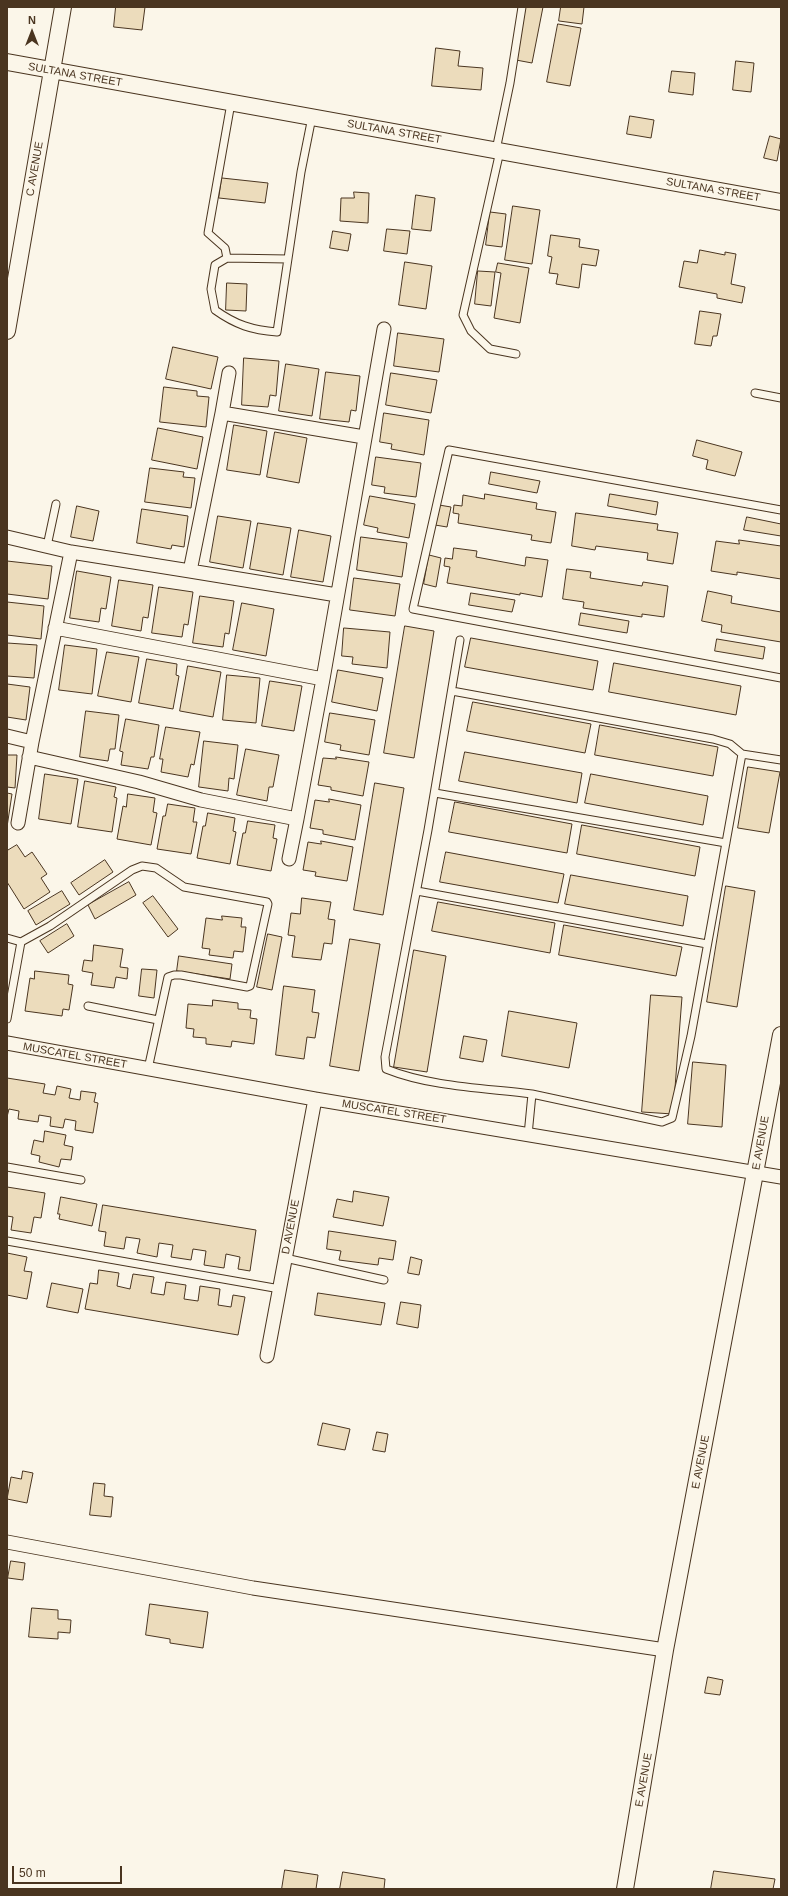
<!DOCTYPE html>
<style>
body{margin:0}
#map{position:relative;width:788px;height:1896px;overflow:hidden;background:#fbf6e9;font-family:Arial,sans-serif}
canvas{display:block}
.frame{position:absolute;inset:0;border:8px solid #4a3520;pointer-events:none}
.north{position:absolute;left:12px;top:12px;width:40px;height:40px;-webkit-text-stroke:3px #fbf6e9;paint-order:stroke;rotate:0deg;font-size:11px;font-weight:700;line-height:16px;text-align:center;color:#4a3520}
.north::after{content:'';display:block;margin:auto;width:14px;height:18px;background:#4a3520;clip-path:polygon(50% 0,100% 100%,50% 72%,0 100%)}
.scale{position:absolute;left:12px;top:1866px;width:110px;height:18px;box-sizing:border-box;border:2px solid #4a3520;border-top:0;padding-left:5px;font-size:12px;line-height:14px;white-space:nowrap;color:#4a3520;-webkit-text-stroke:3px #fbf6e9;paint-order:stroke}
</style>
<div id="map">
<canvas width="788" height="1896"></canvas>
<div class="frame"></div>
<div class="north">N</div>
<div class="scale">50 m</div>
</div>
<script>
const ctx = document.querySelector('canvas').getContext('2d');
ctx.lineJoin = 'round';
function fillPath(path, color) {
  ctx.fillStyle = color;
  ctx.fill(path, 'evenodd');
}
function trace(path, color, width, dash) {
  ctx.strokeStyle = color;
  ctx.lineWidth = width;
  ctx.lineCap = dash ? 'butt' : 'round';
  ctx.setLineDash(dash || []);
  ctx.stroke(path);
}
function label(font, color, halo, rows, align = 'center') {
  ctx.font = font + ' Arial,sans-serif';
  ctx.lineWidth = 3;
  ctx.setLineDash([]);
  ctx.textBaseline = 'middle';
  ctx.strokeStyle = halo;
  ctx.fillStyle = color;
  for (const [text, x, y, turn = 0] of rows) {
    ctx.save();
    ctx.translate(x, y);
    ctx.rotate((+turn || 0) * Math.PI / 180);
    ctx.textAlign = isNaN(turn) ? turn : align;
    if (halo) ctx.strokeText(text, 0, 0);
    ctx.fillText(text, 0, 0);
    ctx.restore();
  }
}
const building = new Path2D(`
 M 116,7 L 145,7 L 142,30 L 114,27 Z
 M 526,7 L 543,7 L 532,63 L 516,60 Z
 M 561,7 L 584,7 L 582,24 L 559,21 Z
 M 558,24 L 581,28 L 570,86 L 547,82 Z
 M 436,48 L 460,51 L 458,66 L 483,68 L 481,90 L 432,86 Z
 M 736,61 L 754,63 L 751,92 L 733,90 Z
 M 672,71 L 695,73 L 693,95 L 669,92 Z
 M 630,116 L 654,120 L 651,138 L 627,134 Z
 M 770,136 L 781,139 L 777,161 L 764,158 Z
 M 222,178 L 268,183 L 265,203 L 219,198 Z
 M 354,192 L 369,193 L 368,223 L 340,221 L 341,198 L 354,198 Z
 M 416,195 L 435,198 L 431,231 L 412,229 Z
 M 513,206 L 540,210 L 532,264 L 505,260 Z
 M 490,212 L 506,214 L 502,247 L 486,245 Z
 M 387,229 L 410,231 L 407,254 L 384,251 Z
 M 333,231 L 351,234 L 348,251 L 330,248 Z
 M 551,235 L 580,239 L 579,247 L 599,250 L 596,266 L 582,264 L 579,288 L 556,284 L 558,274 L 549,273 L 552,257 L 548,256 Z
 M 700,250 L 725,255 L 725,252 L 736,254 L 731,284 L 745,287 L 742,303 L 717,298 L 717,294 L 679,287 L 684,261 L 697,263 Z
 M 405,262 L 432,266 L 426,309 L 399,305 Z
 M 498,263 L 529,268 L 520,323 L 494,318 L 501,273 L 496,272 Z
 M 478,271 L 495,272 L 491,306 L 475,304 Z
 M 227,283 L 247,284 L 246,311 L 226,310 Z
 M 700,311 L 721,314 L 717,336 L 713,336 L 711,346 L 695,344 Z
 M 398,333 L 444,339 L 439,372 L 394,366 Z
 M 173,347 L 218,357 L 211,389 L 166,379 Z
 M 244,358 L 279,361 L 276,396 L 270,395 L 268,407 L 242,405 Z
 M 286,364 L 319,369 L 312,416 L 279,411 Z
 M 326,372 L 360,376 L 356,411 L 351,410 L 349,422 L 320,419 Z
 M 391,373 L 437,380 L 431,413 L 386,405 Z
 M 164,387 L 197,391 L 197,396 L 209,397 L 206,427 L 160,422 Z
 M 384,413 L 429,420 L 424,455 L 391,449 L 392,444 L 380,442 Z
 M 234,425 L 267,431 L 260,475 L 227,470 Z
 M 158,428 L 203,437 L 197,469 L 152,460 Z
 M 275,432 L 307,438 L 299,483 L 267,477 Z
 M 697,440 L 742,452 L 735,476 L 706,469 L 708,460 L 693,456 Z
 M 376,457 L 421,463 L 416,497 L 384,493 L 385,487 L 372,485 Z
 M 150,468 L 184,472 L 183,477 L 195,478 L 191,508 L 145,502 Z
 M 491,472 L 540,481 L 537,493 L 489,484 Z
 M 485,494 L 537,503 L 536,509 L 556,512 L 551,543 L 531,540 L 532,535 L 458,523 L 459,514 L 453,513 L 454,505 L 462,506 L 463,495 L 484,499 Z
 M 610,494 L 658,502 L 656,515 L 608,506 Z
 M 370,496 L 415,504 L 409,538 L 377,532 L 378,528 L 364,525 Z
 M 439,505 L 451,507 L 447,527 L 435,525 Z
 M 77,506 L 99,511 L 93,541 L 71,537 Z
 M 142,509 L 188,516 L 184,547 L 172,545 L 171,549 L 137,543 Z
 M 576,513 L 658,524 L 657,530 L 678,533 L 673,564 L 647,560 L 648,553 L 596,546 L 595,550 L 572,546 Z
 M 218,516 L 251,521 L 243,568 L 210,562 Z
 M 747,517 L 781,524 L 781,536 L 744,530 Z
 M 258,523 L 291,528 L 283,575 L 250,569 Z
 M 299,530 L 331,536 L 323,582 L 291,577 Z
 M 361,537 L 407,543 L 402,577 L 357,570 Z
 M 739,540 L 781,546 L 781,579 L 737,572 L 737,575 L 711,571 L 716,541 L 739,544 Z
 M 454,548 L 477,551 L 476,557 L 525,566 L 526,557 L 548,560 L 542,597 L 520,593 L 520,595 L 447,583 L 450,567 L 444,566 L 445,558 L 452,559 Z
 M 429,555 L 441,558 L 436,587 L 424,584 Z
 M 7,561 L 52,566 L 48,599 L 7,594 Z
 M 567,569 L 591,572 L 590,578 L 642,586 L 643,582 L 668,586 L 664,617 L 642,614 L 642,617 L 583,608 L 584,602 L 563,599 Z
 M 77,571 L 111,577 L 106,609 L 101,608 L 99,622 L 70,618 Z
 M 354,578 L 400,584 L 395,616 L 350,610 Z
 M 119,580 L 153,585 L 148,618 L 143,617 L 141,631 L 112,626 Z
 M 159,587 L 193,592 L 188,625 L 184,624 L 182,637 L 152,633 Z
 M 708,591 L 732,596 L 731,603 L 781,612 L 781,642 L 721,632 L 722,625 L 702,621 Z
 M 471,593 L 515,600 L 512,612 L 469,605 Z
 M 200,596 L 234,601 L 229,634 L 225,633 L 223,647 L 193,643 Z
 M 7,602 L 44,606 L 41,639 L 7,635 Z
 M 242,603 L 274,609 L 266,656 L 233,650 Z
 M 581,613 L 629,621 L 627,633 L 579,625 Z
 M 405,626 L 434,631 L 414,758 L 384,753 Z
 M 344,628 L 390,632 L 387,668 L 352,664 L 353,657 L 342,656 Z
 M 471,638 L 598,661 L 593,690 L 465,667 Z
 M 717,639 L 765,647 L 763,659 L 715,651 Z
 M 7,643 L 37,645 L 34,678 L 7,676 Z
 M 65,645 L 97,649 L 92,694 L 59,690 Z
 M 107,652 L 139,657 L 131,702 L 98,696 Z
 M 147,659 L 177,664 L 176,675 L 179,676 L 173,709 L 139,703 Z
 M 614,663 L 741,686 L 736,715 L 609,692 Z
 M 188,666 L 221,672 L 213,717 L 180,711 Z
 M 338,670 L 383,678 L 377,711 L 332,702 Z
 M 227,675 L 260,678 L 256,723 L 223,720 Z
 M 270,681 L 302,686 L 294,731 L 262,726 Z
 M 7,684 L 30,687 L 26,720 L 7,717 Z
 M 473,702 L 591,724 L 585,753 L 467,731 Z
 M 86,711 L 119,715 L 115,749 L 110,749 L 108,761 L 80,757 Z
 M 330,713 L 375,720 L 369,755 L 340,750 L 341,745 L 325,742 Z
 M 126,719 L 159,725 L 154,757 L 151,757 L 148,769 L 121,765 L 123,752 L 120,751 Z
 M 600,725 L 718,747 L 713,776 L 595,755 Z
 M 166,727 L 200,732 L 194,765 L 191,764 L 188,777 L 161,772 L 163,759 L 160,759 Z
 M 204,741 L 238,745 L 234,779 L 229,778 L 228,791 L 199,787 Z
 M 246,749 L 279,755 L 273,787 L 269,787 L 267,801 L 237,795 Z
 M 465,752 L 582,773 L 577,803 L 459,781 Z
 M 7,755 L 17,755 L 15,788 L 7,787 Z
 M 336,757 L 369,762 L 363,796 L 331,790 L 331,787 L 318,785 L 323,758 L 336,759 Z
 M 748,767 L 780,772 L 769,833 L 738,828 Z
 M 45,774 L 78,779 L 71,824 L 39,819 Z
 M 591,774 L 708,796 L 703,825 L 585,803 Z
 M 85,781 L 116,787 L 114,797 L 117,798 L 112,832 L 78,827 Z
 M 375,783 L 404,788 L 383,915 L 354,910 Z
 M 7,793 L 12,794 L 7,827 Z
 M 128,794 L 155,798 L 153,812 L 157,813 L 151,845 L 117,839 L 123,806 L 126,807 Z
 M 329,799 L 361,805 L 355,840 L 323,834 L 323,830 L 310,828 L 315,800 L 329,802 Z
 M 455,802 L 572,824 L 567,853 L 449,832 Z
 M 168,804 L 195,808 L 193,822 L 197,822 L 191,854 L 157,849 L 163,816 L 165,816 Z
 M 208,813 L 235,818 L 233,831 L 236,832 L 230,864 L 197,858 L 203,826 L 205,826 Z
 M 248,821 L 275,825 L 273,838 L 277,839 L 271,871 L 237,865 L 243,833 L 245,833 Z
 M 582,825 L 700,847 L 695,876 L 577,854 Z
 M 321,841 L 353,847 L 347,881 L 315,876 L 316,872 L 303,870 L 308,842 L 321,844 Z
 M 17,845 L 25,857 L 32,852 L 47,874 L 41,878 L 50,892 L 24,909 L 7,882 L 7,851 Z
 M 446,852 L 564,874 L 558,903 L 440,882 Z
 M 105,860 L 113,872 L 79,895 L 71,883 Z
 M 571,875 L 688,896 L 683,926 L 565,904 Z
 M 129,882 L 136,895 L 95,919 L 88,905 Z
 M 726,886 L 755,891 L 737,1007 L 707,1002 Z
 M 62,891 L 70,904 L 36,925 L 28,911 Z
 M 153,896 L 178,929 L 168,937 L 143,903 Z
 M 302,898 L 331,902 L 328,919 L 335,920 L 332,944 L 324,943 L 321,960 L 292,957 L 295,936 L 288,935 L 291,913 L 300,914 Z
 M 438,902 L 555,923 L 550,953 L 432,931 Z
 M 222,916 L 242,918 L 241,927 L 246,927 L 243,952 L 234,951 L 233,958 L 209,955 L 210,949 L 202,948 L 206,918 L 222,920 Z
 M 67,924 L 74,936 L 48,953 L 40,941 Z
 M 564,925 L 682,947 L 676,976 L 559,955 Z
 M 268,934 L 282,937 L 272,990 L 257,987 Z
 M 350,939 L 380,944 L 359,1071 L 330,1066 Z
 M 94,945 L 123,949 L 120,967 L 128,968 L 127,979 L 116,977 L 114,988 L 91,985 L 93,973 L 82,971 L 84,960 L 92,961 Z
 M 414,950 L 446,956 L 427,1072 L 394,1067 Z
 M 179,956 L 232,964 L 230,979 L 177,971 Z
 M 142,969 L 157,970 L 154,998 L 139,996 Z
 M 35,971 L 69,975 L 68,984 L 73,985 L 69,1010 L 63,1009 L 62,1016 L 25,1011 L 30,978 L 34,979 Z
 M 284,986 L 315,990 L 312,1012 L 319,1013 L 315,1038 L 307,1037 L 304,1059 L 276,1055 Z
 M 651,995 L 682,997 L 673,1114 L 642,1112 Z
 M 213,1000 L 238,1003 L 238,1009 L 251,1010 L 250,1018 L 257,1019 L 254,1044 L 232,1041 L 231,1047 L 206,1044 L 206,1038 L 193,1037 L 194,1029 L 186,1028 L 188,1004 L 212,1006 Z
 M 509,1011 L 577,1023 L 569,1068 L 502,1056 Z
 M 464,1036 L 487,1040 L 483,1062 L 460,1058 Z
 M 693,1062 L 726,1065 L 722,1127 L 688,1124 Z
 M 7,1078 L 45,1084 L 43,1093 L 55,1095 L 57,1086 L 71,1089 L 69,1098 L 80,1100 L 81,1091 L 96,1093 L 94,1102 L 98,1103 L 93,1133 L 75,1130 L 76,1121 L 65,1119 L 63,1128 L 50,1126 L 51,1117 L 39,1115 L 38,1122 L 18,1119 L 19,1111 L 9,1109 L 7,1117 Z
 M 45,1131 L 66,1135 L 64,1145 L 73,1147 L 71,1160 L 61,1159 L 59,1167 L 39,1162 L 40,1156 L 31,1154 L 34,1140 L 43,1142 Z
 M 7,1187 L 45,1193 L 41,1218 L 34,1217 L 31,1233 L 11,1230 L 13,1217 L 7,1216 Z
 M 354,1191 L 389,1197 L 383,1226 L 333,1217 L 337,1199 L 352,1202 Z
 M 61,1197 L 97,1204 L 92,1226 L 59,1219 L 60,1214 L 58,1214 Z
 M 103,1205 L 256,1230 L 250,1271 L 238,1269 L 240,1257 L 226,1254 L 224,1268 L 204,1265 L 206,1251 L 193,1249 L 191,1260 L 171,1257 L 173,1245 L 159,1243 L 157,1257 L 137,1253 L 140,1239 L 126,1237 L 124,1249 L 104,1246 L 106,1232 L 99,1231 Z
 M 329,1231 L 396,1241 L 393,1260 L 379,1258 L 378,1265 L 339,1260 L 341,1251 L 327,1249 Z
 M 7,1253 L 27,1257 L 24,1271 L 32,1272 L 27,1299 L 7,1295 Z
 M 411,1257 L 422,1260 L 419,1275 L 408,1273 Z
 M 99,1270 L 119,1273 L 117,1286 L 130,1289 L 133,1274 L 154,1277 L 151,1293 L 164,1295 L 166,1282 L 186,1285 L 184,1299 L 198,1301 L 200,1286 L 220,1289 L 218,1305 L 231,1307 L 233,1295 L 245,1297 L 238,1335 L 85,1309 L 90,1283 L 97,1284 Z
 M 52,1283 L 83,1289 L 78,1313 L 47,1307 Z
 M 318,1293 L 385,1303 L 381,1325 L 315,1315 Z
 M 401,1302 L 421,1305 L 418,1328 L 397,1324 Z
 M 323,1423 L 350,1429 L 345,1450 L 318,1445 Z
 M 377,1432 L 388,1434 L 385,1452 L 373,1450 Z
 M 23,1471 L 33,1473 L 27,1503 L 7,1499 L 11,1477 L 21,1479 Z
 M 94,1483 L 105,1484 L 104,1496 L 113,1497 L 111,1517 L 90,1515 Z
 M 11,1561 L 25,1563 L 23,1580 L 8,1578 Z
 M 150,1604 L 208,1612 L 203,1648 L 170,1643 L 170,1639 L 146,1635 Z
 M 32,1608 L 58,1610 L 58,1619 L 71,1620 L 70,1633 L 58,1632 L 58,1639 L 29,1637 Z
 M 708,1677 L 723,1680 L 720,1695 L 705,1693 Z
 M 285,1870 L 318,1875 L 316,1889 L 282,1889 Z
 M 714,1871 L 775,1879 L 773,1889 L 711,1889 Z
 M 343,1872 L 385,1879 L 384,1889 L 340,1889 Z`);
const service = new Path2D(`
 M 496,150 L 510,83 L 522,7
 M 500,151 L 463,315 L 471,331 L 490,349 L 516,354
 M 227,258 L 225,248 L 208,233 L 231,103
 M 288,259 L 227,258 L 215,265 L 211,289 L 215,310 C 236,325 252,330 277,332 L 301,172 L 312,117
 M 755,393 L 781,398
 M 781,510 L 449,450 L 413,609 L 781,678
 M 47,546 L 56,504
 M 460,640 L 428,830 L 385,1057 L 386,1069 C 431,1087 484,1088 532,1094 L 528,1135
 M 452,691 L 713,739 L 730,744 L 742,754 L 781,760
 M 435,793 L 726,843
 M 417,891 L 707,944
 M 7,938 L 21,942
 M 88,1006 L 158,1020
 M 7,1019 L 21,942 L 50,926 L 132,870 L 142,866 L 156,868 L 184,887 L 267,902 L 268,904 L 250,986 L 247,987 L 181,975 L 174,975 L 168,977 L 148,1069
 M 532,1094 L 662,1122 L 672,1118 L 691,1036 L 742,754
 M 7,1167 L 81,1180
 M 7,1241 L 280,1289
 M 285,1258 L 384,1280`);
const minor = new Path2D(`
 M 229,373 L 222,413 L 364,437
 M 222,413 L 190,571 L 337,595
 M 7,537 L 71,552 L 190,571
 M 55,628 L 323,679
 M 7,736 L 32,742
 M 29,757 L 139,782 L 201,800 L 297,819 L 289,859
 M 297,819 L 323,679 L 384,329
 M 18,823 L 32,742 L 71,552
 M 7,1043 L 315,1099 L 781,1177
 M 267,1356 L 315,1099
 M 7,1542 L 253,1588 L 665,1650`);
const tertiary = new Path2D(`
 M 7,62 L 781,202
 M 7,331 L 63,7
 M 625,1889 L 665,1650 L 781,1035`);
const streetNames = [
 ["SULTANA STREET",75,75,10],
 ["SULTANA STREET",394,132,10],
 ["C AVENUE",35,169,-80],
 ["SULTANA STREET",713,190,10],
 ["MUSCATEL STREET",75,1056,10],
 ["MUSCATEL STREET",394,1112,9],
 ["E AVENUE",761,1143,-80],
 ["D AVENUE",291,1227,-79],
 ["E AVENUE",701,1462,-79],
 ["E AVENUE",644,1780,-80]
];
fillPath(building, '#ecdcbc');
trace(building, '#4a3520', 1);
trace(service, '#4a3520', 9);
trace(minor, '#4a3520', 15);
trace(tertiary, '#4a3520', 18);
trace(service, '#fbf6e9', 7);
trace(minor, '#fbf6e9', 13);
trace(tertiary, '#fbf6e9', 16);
label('11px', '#4a3520', '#fbf6e9', streetNames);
</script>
